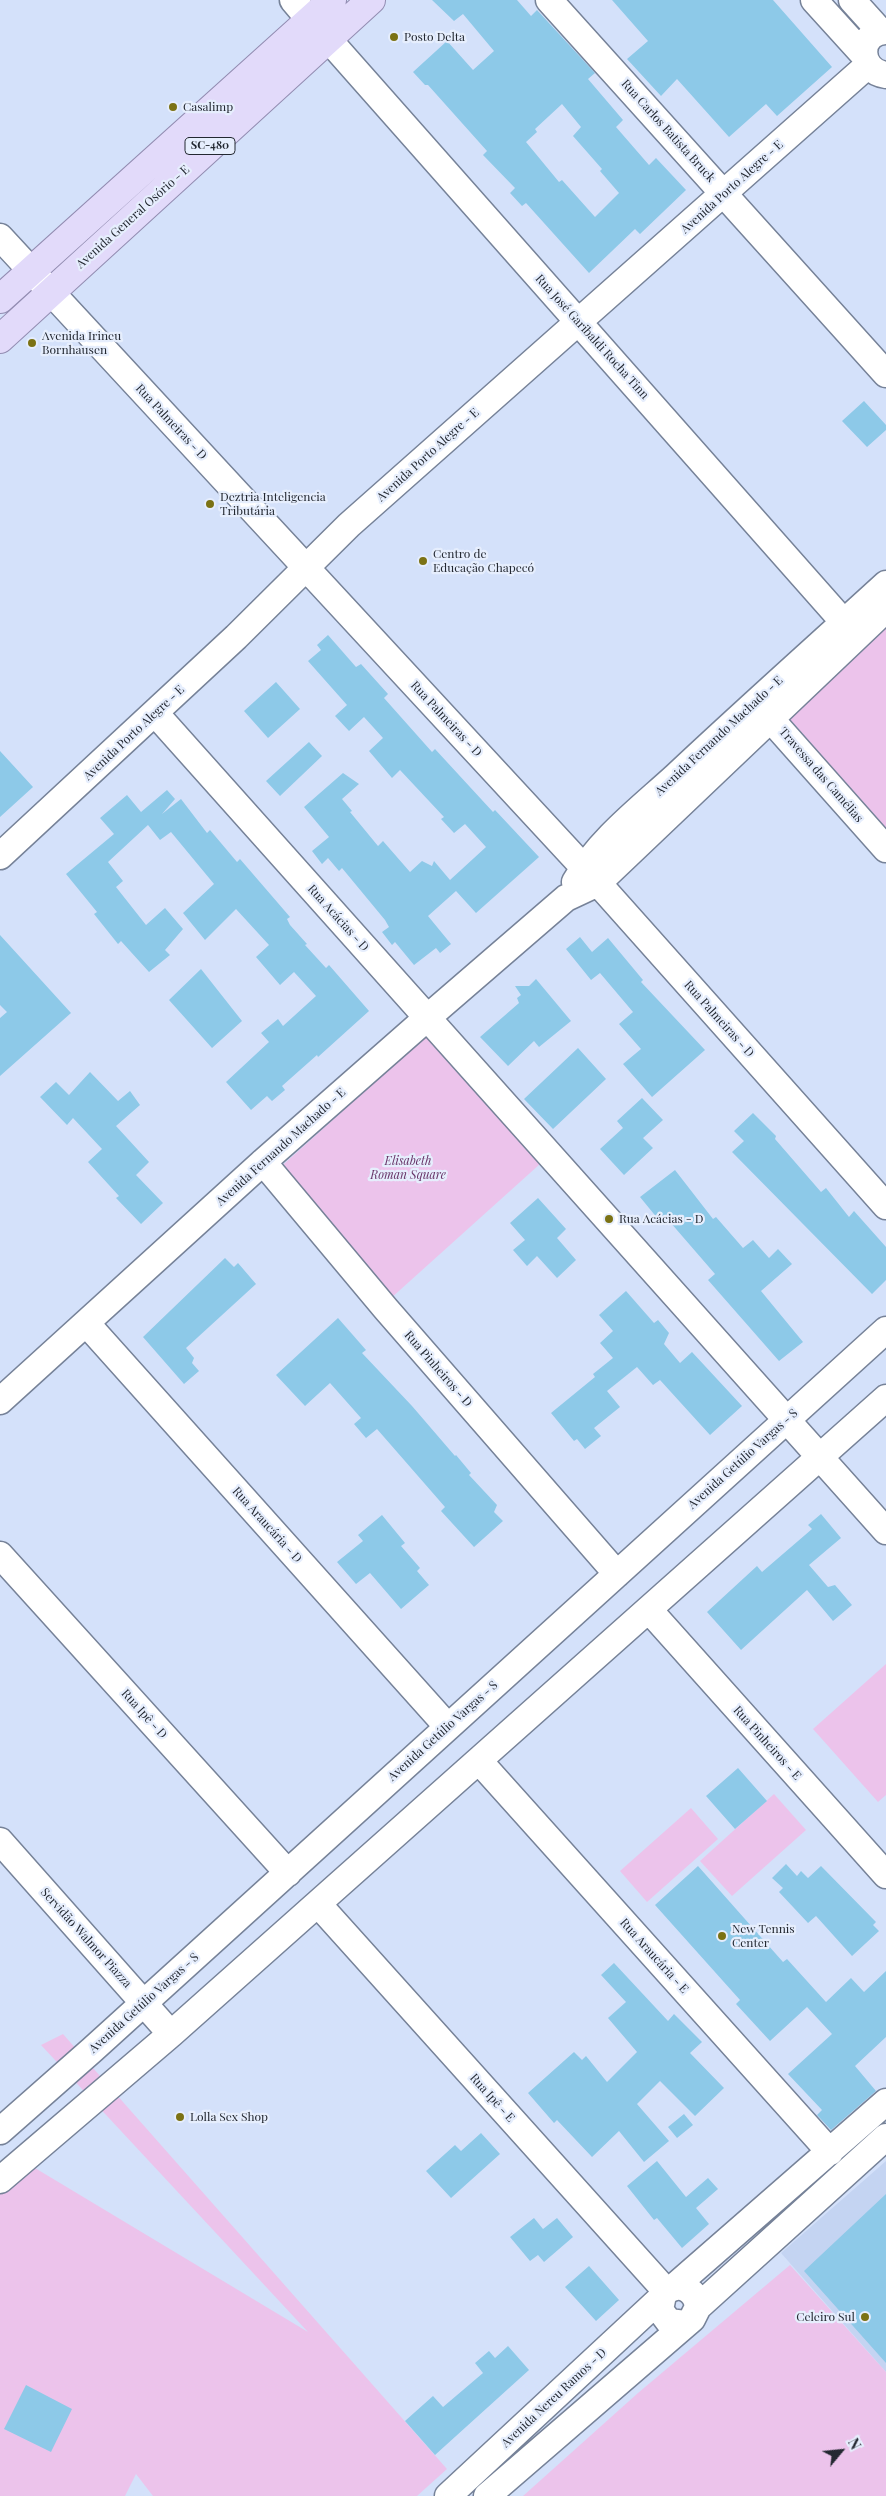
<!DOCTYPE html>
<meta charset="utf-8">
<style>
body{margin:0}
#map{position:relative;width:886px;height:2496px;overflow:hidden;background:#d4e1fa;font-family:"Playfair Display",serif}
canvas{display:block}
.north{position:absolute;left:816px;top:2426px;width:50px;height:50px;-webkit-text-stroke:4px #e6eefd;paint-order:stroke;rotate:62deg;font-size:14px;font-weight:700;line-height:20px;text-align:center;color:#232831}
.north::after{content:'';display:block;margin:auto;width:18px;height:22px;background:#232831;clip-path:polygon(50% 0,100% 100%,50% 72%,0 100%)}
</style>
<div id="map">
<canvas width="886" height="2496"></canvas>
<div class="north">N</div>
</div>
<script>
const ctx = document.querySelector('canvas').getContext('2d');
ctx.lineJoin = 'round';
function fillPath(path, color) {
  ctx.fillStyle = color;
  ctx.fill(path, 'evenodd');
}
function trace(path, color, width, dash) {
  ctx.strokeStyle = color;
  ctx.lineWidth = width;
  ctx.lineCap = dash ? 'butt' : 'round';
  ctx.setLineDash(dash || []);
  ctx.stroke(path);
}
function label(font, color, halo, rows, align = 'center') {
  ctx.font = font + ' "Playfair Display",serif';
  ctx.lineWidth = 4.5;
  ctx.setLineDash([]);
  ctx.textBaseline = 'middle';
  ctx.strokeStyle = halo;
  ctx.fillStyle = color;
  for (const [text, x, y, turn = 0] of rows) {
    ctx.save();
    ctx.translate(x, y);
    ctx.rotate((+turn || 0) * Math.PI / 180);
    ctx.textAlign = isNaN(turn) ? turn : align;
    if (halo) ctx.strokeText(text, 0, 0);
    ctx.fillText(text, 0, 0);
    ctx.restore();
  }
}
const built = new Path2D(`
 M 886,2161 L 886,2372 L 781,2253 Z`);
const green = new Path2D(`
 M 886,628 L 886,828 L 787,716 Z
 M 426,1036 L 540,1164 L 390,1299 L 275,1172 Z
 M 886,1664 L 886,1795 L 878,1802 L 813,1729 Z
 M 774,1794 L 806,1830 L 732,1896 L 700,1861 Z
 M 691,1808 L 718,1839 L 647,1902 L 620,1871 Z
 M 63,2034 L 447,2469 L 417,2496 L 153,2496 L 136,2474 L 125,2496 L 0,2496 L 0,2170 L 30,2165 L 308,2332 L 41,2045 Z
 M 790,2265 L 886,2372 L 886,2496 L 523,2496 L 638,2393 Z`);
const building = new Path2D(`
 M 432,0 L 517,0 L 531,16 L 537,10 L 595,73 L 588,79 L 623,120 L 616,127 L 649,165 L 656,158 L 686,190 L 640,234 L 635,229 L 589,273 L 526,203 L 522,206 L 510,193 L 515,188 L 483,155 L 487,151 L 428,85 L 425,85 L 413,72 L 447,41 L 473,70 L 494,51 L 463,14 L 454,21 ZM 562,104 L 581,127 L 573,136 L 602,169 L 600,171 L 619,193 L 595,217 L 562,180 L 559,182 L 526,142 L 537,132 L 535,129 Z
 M 612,0 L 773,0 L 832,67 L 777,116 L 766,104 L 729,137 L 677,79 L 661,96 L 627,59 L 648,41 Z
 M 864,401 L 886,425 L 886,430 L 867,447 L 842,421 Z
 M 328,635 L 356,667 L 361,664 L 388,694 L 384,698 L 432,752 L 435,749 L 493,812 L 495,810 L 539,857 L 476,913 L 456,891 L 428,916 L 451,944 L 440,953 L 436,948 L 414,965 L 395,942 L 392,945 L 382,932 L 389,927 L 385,920 L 342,868 L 339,871 L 328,858 L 322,864 L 312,851 L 329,837 L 304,807 L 343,773 L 359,784 L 342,799 L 352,811 L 350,812 L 378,846 L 383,841 L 410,872 L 422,861 L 432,866 L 434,861 L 450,880 L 486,847 L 465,824 L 454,833 L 441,819 L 444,817 L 400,770 L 392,778 L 369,751 L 383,738 L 364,717 L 349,731 L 335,716 L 347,705 L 308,661 L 321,650 L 317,645 Z
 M 276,682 L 300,709 L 268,738 L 244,711 Z
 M 309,742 L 322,756 L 280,796 L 266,781 Z
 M 0,751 L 33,787 L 0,817 Z
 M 167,790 L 175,799 L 162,814 L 181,799 L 207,833 L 210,830 L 237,862 L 240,859 L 290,917 L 287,919 L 290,925 L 307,944 L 305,945 L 326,968 L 329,965 L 369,1011 L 318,1057 L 317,1055 L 282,1086 L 285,1090 L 272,1101 L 267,1096 L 251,1110 L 226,1082 L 269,1042 L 261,1033 L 278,1019 L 283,1026 L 316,996 L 294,972 L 280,985 L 256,957 L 269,945 L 236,909 L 205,940 L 183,913 L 214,884 L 171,832 L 160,840 L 148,825 L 108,862 L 123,881 L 116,887 L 146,925 L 165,908 L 183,929 L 165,950 L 170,955 L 149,972 L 121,941 L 118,944 L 94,914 L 97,912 L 66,874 L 114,834 L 100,818 L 127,795 L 141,812 Z
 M 0,935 L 71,1013 L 0,1076 L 0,1018 L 7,1012 L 0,1005 Z
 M 580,937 L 592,952 L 608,938 L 643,980 L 641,982 L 705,1050 L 652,1097 L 623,1064 L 641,1049 L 619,1024 L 633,1012 L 600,973 L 591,980 L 566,949 Z
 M 201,969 L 242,1021 L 212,1048 L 169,1000 Z
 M 536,979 L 571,1021 L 539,1047 L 534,1041 L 508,1066 L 480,1037 L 519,1003 L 517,998 L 521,995 L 515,986 L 529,986 Z
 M 578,1048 L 606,1079 L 553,1129 L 524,1099 Z
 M 90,1072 L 118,1101 L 130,1091 L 140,1105 L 116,1126 L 149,1162 L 136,1175 L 163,1203 L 141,1224 L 116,1198 L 119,1196 L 88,1162 L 102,1149 L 73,1118 L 67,1125 L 40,1097 L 56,1082 L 69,1095 Z
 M 642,1098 L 663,1120 L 643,1138 L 653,1148 L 624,1175 L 600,1149 L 623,1128 L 617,1121 Z
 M 753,1113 L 776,1136 L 775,1139 L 821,1192 L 826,1188 L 849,1217 L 854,1211 L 886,1247 L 886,1280 L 872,1294 L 732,1152 L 744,1141 L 734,1131 Z
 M 675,1170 L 713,1219 L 716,1217 L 743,1248 L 753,1240 L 769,1258 L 778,1249 L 792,1264 L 761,1291 L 803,1342 L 779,1361 L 708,1280 L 715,1274 L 670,1222 L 666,1225 L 659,1217 L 658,1219 L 640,1197 Z
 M 538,1198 L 566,1229 L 557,1238 L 576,1260 L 557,1278 L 537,1256 L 527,1266 L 513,1250 L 525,1240 L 510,1223 Z
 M 225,1258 L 234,1267 L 238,1263 L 256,1284 L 186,1348 L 194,1358 L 192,1363 L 199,1371 L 184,1384 L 143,1337 Z
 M 626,1291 L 654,1323 L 658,1320 L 669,1333 L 664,1344 L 680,1363 L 692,1352 L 742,1406 L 710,1435 L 660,1380 L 653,1385 L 637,1367 L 607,1391 L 620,1407 L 594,1428 L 601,1436 L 585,1449 L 577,1439 L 574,1441 L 551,1413 L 595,1377 L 593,1374 L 613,1358 L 600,1343 L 613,1331 L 599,1315 Z
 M 338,1318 L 366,1350 L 362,1353 L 412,1406 L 455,1456 L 456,1455 L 471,1473 L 469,1475 L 497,1505 L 494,1512 L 503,1521 L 474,1547 L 441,1511 L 445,1507 L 377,1429 L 366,1438 L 354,1424 L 361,1418 L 330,1383 L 305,1406 L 276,1375 Z
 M 821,1514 L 841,1538 L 809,1565 L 828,1587 L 835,1585 L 852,1605 L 833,1621 L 807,1590 L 741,1650 L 707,1612 L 757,1566 L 762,1572 L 812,1529 L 808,1525 Z
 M 382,1515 L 405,1543 L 401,1546 L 420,1568 L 417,1571 L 429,1585 L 401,1609 L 370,1573 L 356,1584 L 337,1562 L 363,1541 L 358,1535 Z
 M 738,1768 L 767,1801 L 735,1829 L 706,1796 Z
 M 786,1864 L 797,1876 L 801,1871 L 808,1878 L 821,1866 L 876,1922 L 873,1925 L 879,1931 L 852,1956 L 816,1916 L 808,1923 L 779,1892 L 783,1888 L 772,1878 Z
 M 698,1866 L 783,1962 L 787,1959 L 826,2002 L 851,1978 L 864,1992 L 886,1971 L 886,2037 L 855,2066 L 876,2091 L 831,2130 L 817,2115 L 822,2110 L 788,2074 L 832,2034 L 807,2007 L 770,2041 L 736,2004 L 740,2000 L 655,1905 Z
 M 614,1963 L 668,2021 L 674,2014 L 702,2042 L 690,2053 L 724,2088 L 695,2116 L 660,2081 L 637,2104 L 669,2141 L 644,2162 L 619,2131 L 592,2157 L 557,2120 L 554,2123 L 528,2093 L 574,2052 L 582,2060 L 586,2056 L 607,2082 L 637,2052 L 608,2018 L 626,2002 L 601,1975 Z
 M 684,2114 L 693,2125 L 677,2138 L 668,2127 Z
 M 481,2133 L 500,2154 L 451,2198 L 426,2171 L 455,2145 L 461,2151 Z
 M 657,2161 L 686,2197 L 708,2178 L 718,2189 L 696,2208 L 709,2224 L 682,2248 L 657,2218 L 654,2220 L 627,2186 Z
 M 886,2194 L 886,2363 L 804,2271 Z
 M 534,2218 L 543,2229 L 557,2218 L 573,2237 L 544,2262 L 538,2255 L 530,2261 L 510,2237 Z
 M 589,2266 L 619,2300 L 596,2321 L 565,2287 Z
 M 508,2346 L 529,2370 L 435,2455 L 405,2421 L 433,2396 L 443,2407 L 483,2373 L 475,2363 L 489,2351 L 495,2358 Z
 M 26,2385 L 72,2409 L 51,2452 L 4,2429 Z`);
const minor = new Path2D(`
 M 293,0 L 310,20
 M 549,0 L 886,374
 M 814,0 L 863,54
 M 852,0 L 880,31
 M 886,31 C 857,32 857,71 886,75
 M 328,39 L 856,636
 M 0,237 L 598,883 L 886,1206
 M 759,706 L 886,849
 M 155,713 L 886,1531
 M 0,856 L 236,637 L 349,525 L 867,66
 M 575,882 C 599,840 641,808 676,776 C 745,711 816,648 886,584
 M 263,1162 L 386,1309 L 617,1574
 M 87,1324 L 448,1727
 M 0,1401 L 263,1162 L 427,1018 L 566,898 L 598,883 L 886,609
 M 0,1555 L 288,1873
 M 649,1610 L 886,1875
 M 479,1761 L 830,2152
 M 0,1841 L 171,2034
 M 318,1904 L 666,2291
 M 0,2131 L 92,2050 L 886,1330
 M 0,2180 L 171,2034 L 886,1398
 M 674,2287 L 886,2102
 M 698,2307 L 886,2137
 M 448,2496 L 660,2299
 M 487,2496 L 692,2319 L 698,2307 C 696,2288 676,2279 663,2295 L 660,2310 L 669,2322 L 685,2324`);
const major = new Path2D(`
 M 0,299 L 332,0
 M 0,339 L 371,0`);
const markers = [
 [394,37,5,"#7b7214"],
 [173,107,5,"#7b7214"],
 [32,343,5,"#7b7214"],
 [210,504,5,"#7b7214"],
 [423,561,5,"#7b7214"],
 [609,1219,5,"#7b7214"],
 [722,1936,5,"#7b7214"],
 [180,2117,5,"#7b7214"],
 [865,2317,5,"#7b7214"]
];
const shields = [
 [210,146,50]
];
const shieldNames = [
 ["SC-480",210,146]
];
const poiNames = [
 ["Posto Delta",404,37],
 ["Casalimp",183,107],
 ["Avenida Irineu",42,336],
 ["Bornhausen",42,350],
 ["Deztria Inteligencia",220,497],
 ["Tributária",220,511],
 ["Centro de",433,554],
 ["Educação Chapecó",433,568],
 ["Rua Acácias - D",619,1219],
 ["New Tennis",732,1929],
 ["Center",732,1943],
 ["Lolla Sex Shop",190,2117],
 ["Celeiro Sul",855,2317,"right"]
];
const streetNames = [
 ["Rua Carlos Batista Bruck",668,131,48],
 ["Avenida Porto Alegre - E",732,187,-42],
 ["Avenida General Osório - E",133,217,-42],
 ["Rua José Garibaldi Rocha Tinn",592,337,48],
 ["Rua Palmeiras - D",171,422,47],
 ["Avenida Porto Alegre - E",428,455,-42],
 ["Rua Palmeiras - D",446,719,47],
 ["Avenida Porto Alegre - E",134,733,-43],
 ["Avenida Fernando Machado - E",719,736,-43],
 ["Travessa das Camélias",821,775,49],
 ["Rua Acácias - D",338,918,48],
 ["Rua Palmeiras - D",719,1019,48],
 ["Avenida Fernando Machado - E",281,1147,-42],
 ["Rua Pinheiros - D",438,1369,49],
 ["Avenida Getúlio Vargas - S",743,1459,-42],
 ["Rua Araucária - D",267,1525,48],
 ["Rua Ipê - D",144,1714,48],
 ["Avenida Getúlio Vargas - S",443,1731,-42],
 ["Rua Pinheiros - E",767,1743,48],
 ["Servidão Walmor Piazza",86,1938,48],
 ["Rua Araucária - E",654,1956,48],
 ["Avenida Getúlio Vargas - S",144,2003,-42],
 ["Rua Ipê - E",492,2098,48],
 ["Avenida Nereu Ramos - D",554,2398,-43]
];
const parkNames = [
 ["Elisabeth",408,1161],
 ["Roman Square",408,1175]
];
fillPath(built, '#c4d4f2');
fillPath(green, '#ecc3eb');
fillPath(building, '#8dc9e8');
trace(minor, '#768298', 29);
trace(major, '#928cb1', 30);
trace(minor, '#fff', 26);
trace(major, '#e2dafa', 28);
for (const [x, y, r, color] of markers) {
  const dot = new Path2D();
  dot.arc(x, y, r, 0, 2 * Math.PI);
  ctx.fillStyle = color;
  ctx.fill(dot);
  trace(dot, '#e6eefd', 2);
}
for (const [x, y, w] of shields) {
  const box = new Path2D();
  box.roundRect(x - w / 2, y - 8.5, w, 17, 4);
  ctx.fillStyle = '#e6eefd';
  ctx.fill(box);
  trace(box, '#232831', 1);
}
label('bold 11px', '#232831', null, shieldNames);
label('12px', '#232831', '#e6eefd', poiNames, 'left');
label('12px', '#232831', '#e6eefd', streetNames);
label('italic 12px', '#673367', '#e6eefd', parkNames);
</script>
